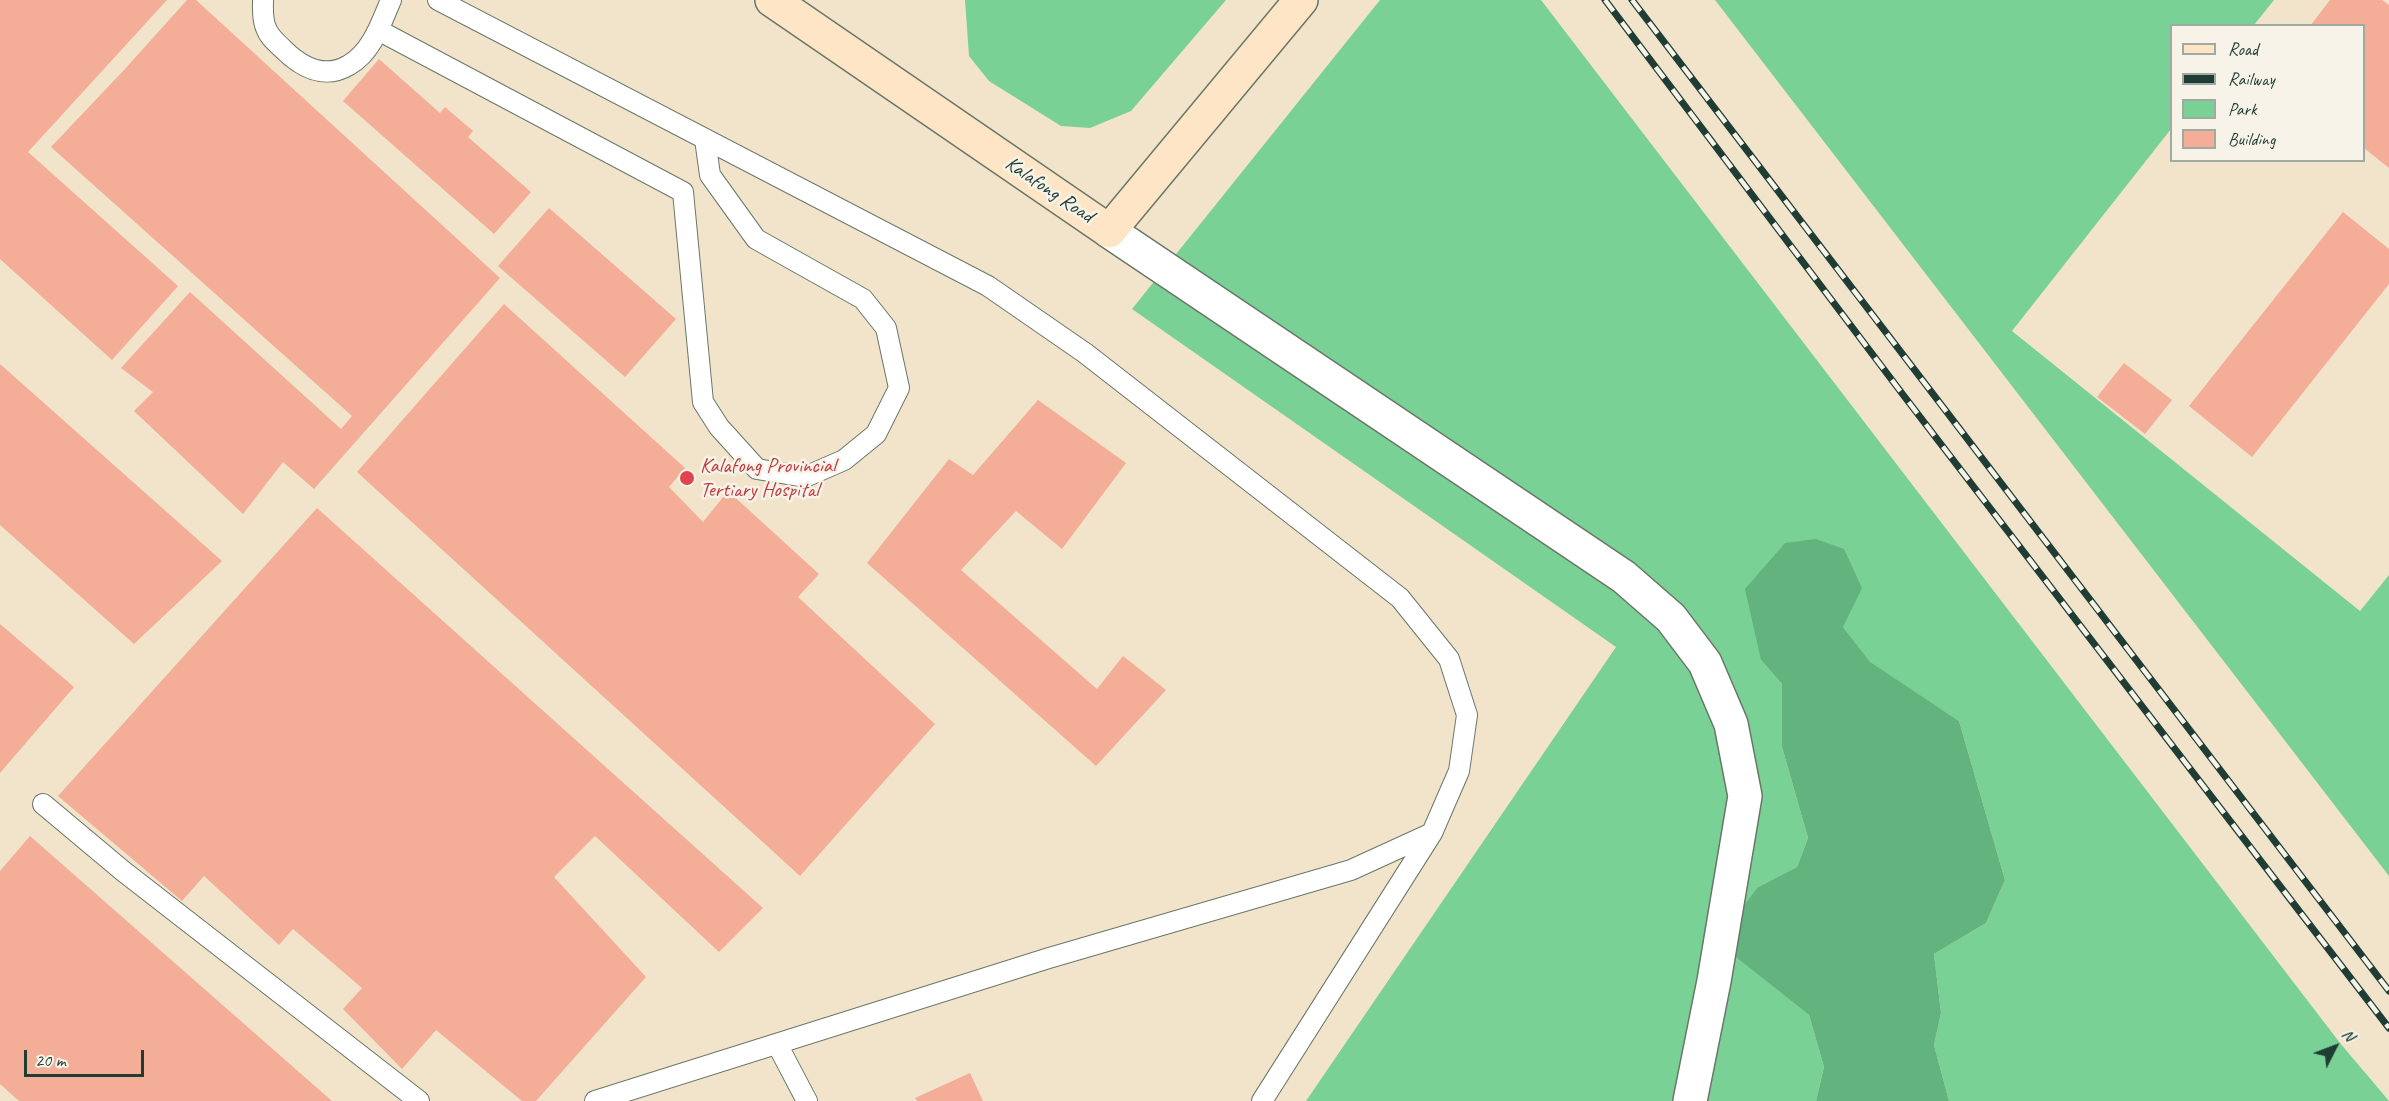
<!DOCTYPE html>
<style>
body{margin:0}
#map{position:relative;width:2389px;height:1101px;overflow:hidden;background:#f1e4ca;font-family:Caveat,sans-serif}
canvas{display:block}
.legend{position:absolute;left:2170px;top:24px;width:195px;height:138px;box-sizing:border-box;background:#f7f3e8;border:2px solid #a1aaa0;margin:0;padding:8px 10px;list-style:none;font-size:18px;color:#1f3d34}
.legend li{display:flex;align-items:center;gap:12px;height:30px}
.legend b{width:30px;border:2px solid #a1aaa0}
.north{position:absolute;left:2305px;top:1017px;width:60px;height:60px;-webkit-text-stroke:4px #f7f3e8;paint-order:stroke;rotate:48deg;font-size:16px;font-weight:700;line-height:24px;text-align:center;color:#1f3d34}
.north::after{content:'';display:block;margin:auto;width:21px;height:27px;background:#1f3d34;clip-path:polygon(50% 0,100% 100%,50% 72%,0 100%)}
.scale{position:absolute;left:24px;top:1050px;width:120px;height:27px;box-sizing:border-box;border:3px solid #1f3d34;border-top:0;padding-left:8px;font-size:18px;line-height:21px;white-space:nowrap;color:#1f3d34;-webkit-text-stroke:4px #f7f3e8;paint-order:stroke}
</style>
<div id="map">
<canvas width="2389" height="1101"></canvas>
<ul class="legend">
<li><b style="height:8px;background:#fde5c5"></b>Road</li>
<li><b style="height:8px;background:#1f3d34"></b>Railway</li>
<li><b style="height:16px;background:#7ad195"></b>Park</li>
<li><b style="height:16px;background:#f4ad96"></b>Building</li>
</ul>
<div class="north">N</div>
<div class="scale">20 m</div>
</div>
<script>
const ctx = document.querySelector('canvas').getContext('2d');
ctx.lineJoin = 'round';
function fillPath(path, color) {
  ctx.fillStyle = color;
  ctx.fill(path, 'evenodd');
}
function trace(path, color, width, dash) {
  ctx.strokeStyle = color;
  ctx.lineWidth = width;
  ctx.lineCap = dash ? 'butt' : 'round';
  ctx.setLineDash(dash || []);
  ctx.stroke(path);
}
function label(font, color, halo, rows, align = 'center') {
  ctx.font = font + ' Caveat,sans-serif';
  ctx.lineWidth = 5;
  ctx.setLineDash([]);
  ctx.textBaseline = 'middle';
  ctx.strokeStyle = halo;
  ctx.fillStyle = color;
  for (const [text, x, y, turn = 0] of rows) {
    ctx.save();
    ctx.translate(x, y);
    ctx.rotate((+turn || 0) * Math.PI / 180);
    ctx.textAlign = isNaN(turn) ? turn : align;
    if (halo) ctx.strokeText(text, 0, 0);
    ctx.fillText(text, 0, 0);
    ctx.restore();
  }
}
const green = new Path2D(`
 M 965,0 L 1226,0 L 1131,111 L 1090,128 L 1061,126 L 989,81 L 969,56 Z
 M 1380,0 L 1541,0 L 2340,1043 L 2389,1101 L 1949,1101 L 1934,1045 L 1941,1013 L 1934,954 L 1986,923 L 2005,880 L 1959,721 L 1870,663 L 1843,627 L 1761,660 L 1782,684 L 1782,747 L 1808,838 L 1797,867 L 1758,887 L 1736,956 L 1809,1015 L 1824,1067 L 1816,1101 L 1306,1101 L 1616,647 L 1132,309 Z
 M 1715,0 L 2274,0 L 2254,25 L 2172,26 L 2171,129 L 2012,331 L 2360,611 L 2389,575 L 2389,876 Z`);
const forest = new Path2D(`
 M 1816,539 L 1844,549 L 1862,588 L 1843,627 L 1870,662 L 1959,721 L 2005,880 L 1986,923 L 1934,954 L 1941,1013 L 1934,1045 L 1949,1101 L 1816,1101 L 1824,1067 L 1809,1015 L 1736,957 L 1739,912 L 1758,887 L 1797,867 L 1808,838 L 1782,747 L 1782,684 L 1761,660 L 1745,589 L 1785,543 Z`);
const building = new Path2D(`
 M 0,0 L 167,0 L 28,152 L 178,286 L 112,360 L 0,259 Z
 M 187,0 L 196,0 L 500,278 L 314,489 L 283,462 L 243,514 L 134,411 L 153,392 L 121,368 L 190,292 L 341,429 L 352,416 L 51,147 L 124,70 Z
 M 2330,0 L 2382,0 L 2389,5 L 2389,168 L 2364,148 L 2364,26 L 2310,26 Z
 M 379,59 L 440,113 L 445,107 L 473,131 L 468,137 L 531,192 L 494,234 L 343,101 Z
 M 549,208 L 676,319 L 625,377 L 498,266 Z
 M 2343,212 L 2389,249 L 2389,284 L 2252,457 L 2189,406 Z
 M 504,304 L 685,468 L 669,487 L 703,522 L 728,491 L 819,574 L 798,597 L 935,724 L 800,876 L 357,472 Z
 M 2124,363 L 2172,400 L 2145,434 L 2097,397 Z
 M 0,364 L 222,561 L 134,644 L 0,525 Z
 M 1038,400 L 1126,463 L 1062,549 L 1016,511 L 961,570 L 1097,689 L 1123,656 L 1166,690 L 1096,766 L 867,563 L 949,459 L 973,475 Z
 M 317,508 L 763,908 L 719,952 L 595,836 L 554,877 L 646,977 L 536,1101 L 522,1101 L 436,1030 L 402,1069 L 343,1009 L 362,988 L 293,929 L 279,945 L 204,876 L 182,901 L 58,796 Z
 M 0,624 L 74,687 L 0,773 Z
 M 30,836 L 332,1101 L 19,1101 L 0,1084 L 0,871 Z
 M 970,1073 L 983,1101 L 917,1101 L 915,1098 Z`);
const lane = new Path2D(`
 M 263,0 C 263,9 262,19 266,28 C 269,37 276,42 283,49 C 301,67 324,80 349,65 C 372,52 381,23 391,0
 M 438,0 L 988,286 L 1085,353 L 1400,598 L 1449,659 L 1467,715 L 1459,771 L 1432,833 L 1351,870 L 1049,958 L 595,1101
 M 378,30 L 683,192 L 703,402 L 719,427 L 757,469 L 805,477 L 844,460 L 876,434 L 899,388 L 886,328 L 863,299 L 756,239 L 710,175 L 705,139
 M 43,804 L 123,871 L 419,1101
 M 777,1044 L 807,1101
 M 1262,1101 L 1432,833`);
const street = new Path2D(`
 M 1109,231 L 1624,577 L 1671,618 L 1705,663 L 1731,724 L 1745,796 L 1714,981 L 1690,1101`);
const secondary = new Path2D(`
 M 772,0 L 1109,231 L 1301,0`);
const rail = new Path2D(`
 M 1605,0 L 1904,396 L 2389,1028
 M 1632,0 L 2389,991`);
const markers = [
 [687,478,8,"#e0444e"]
];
const streetNames = [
 ["Kalafong Road",1049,190,34]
];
const healthNames = [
 ["Kalafong Provincial",700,466],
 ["Tertiary Hospital",700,490]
];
fillPath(green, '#7ad195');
fillPath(forest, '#63b37e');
fillPath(building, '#f4ad96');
trace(lane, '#687768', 22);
trace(street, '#687768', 36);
trace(secondary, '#687768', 36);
trace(lane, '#fff', 20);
trace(street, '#fff', 33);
trace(secondary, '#fde5c5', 33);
trace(rail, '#1f3d34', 7);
trace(rail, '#f7f3e8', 4.5, [14]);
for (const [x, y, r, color] of markers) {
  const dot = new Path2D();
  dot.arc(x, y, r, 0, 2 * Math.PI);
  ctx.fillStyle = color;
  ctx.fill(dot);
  trace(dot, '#f7f3e8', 2);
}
label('21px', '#1f3d34', '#f7f3e8', streetNames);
label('21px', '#be3a42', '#f7f3e8', healthNames, 'left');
</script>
